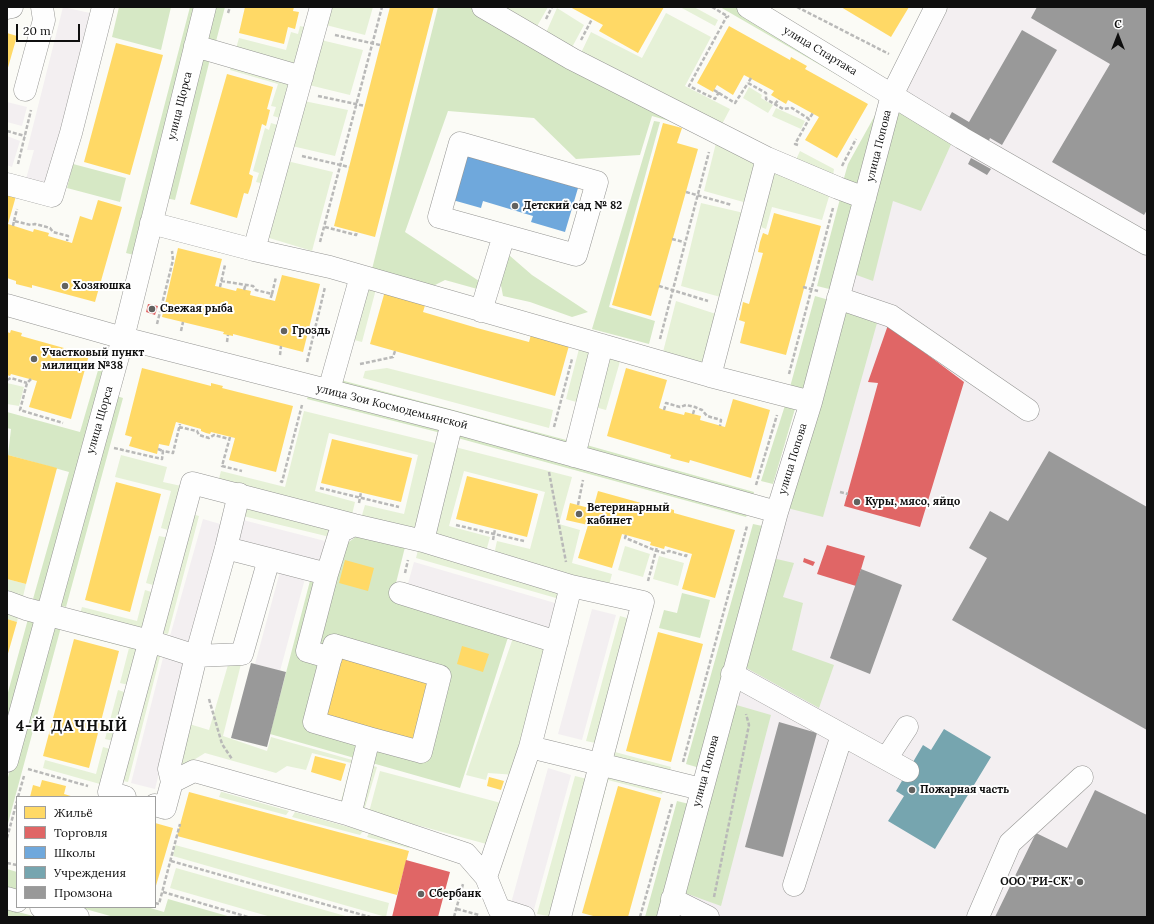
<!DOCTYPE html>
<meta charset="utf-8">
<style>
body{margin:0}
#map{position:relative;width:1154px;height:924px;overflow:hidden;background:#fbfbf6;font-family:Lora,serif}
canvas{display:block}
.frame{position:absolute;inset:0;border:8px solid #0f0f0f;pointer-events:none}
.legend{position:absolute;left:16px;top:796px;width:140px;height:112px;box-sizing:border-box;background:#fff;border:1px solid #9f9f9f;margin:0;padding:5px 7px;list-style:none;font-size:12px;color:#0f0f0f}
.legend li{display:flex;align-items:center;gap:8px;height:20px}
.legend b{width:20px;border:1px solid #9f9f9f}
.north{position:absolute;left:1098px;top:16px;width:40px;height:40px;-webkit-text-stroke:3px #fff;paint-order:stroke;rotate:0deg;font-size:11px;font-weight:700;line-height:16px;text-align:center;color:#0f0f0f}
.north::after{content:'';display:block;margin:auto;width:14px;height:18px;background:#0f0f0f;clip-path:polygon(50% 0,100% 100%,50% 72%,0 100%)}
.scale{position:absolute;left:16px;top:24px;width:64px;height:18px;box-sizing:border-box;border:2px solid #0f0f0f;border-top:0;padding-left:5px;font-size:12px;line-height:14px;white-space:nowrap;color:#0f0f0f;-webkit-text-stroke:3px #fff;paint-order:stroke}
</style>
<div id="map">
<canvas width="1154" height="924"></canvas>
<div class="frame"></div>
<ul class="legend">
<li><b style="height:11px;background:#ffd966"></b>Жильё</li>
<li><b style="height:11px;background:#e06666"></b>Торговля</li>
<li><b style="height:11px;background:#6fa8dc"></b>Школы</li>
<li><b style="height:11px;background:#76a5af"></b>Учреждения</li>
<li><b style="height:11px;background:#999"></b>Промзона</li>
</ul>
<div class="north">С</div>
<div class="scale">20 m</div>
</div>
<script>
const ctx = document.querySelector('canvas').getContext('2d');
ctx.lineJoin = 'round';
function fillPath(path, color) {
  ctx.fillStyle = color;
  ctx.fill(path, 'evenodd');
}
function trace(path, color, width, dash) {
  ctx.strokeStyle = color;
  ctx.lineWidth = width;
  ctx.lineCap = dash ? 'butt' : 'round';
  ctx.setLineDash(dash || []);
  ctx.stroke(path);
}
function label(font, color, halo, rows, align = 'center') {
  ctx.font = font + ' Lora,serif';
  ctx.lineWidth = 4;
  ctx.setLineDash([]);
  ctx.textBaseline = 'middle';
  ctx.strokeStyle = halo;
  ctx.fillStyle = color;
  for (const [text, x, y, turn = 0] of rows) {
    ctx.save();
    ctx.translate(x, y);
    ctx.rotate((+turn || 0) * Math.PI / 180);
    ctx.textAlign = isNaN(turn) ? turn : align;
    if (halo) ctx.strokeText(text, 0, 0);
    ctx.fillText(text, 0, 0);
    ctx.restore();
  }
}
const industrial = new Path2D(`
 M 63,7 L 90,13 L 47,184 L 26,179 L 34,150 L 27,150 Z
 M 949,7 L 1147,7 L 1147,917 L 676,917 L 896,106 Z
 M 7,102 L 27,107 L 22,126 L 7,122 Z
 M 7,136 L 20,141 L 12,167 L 7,165 Z
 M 203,519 L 227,526 L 194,643 L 170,636 Z
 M 239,519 L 329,542 L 323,565 L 233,541 Z
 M 414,562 L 562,605 L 554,631 L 407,587 Z
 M 281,568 L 306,575 L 280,671 L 255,664 Z
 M 592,609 L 616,615 L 582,740 L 558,734 Z
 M 164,654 L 188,660 L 155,789 L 131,783 Z
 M 548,768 L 571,775 L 533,913 L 510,907 Z`);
const green = new Path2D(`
 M 331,7 L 373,7 L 365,35 L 326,25 Z
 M 507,7 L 548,7 L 535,30 L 505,12 Z
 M 680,7 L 694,7 L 718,20 L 715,26 Z
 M 557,8 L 584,25 L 570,51 L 545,35 Z
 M 666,13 L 711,37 L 685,86 L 730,109 L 720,128 L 580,55 L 591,32 L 642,58 Z
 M 300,26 L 312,29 L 301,69 L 235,52 L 239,38 L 286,50 L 291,32 L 298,34 Z
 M 321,40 L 363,50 L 350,95 L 309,85 Z
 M 232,61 L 298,81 L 287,120 L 273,116 L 276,107 L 271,106 L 278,84 L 230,70 Z
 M 749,87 L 762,95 L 761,98 L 773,105 L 768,113 L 743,98 Z
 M 304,101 L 348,110 L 335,156 L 292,146 Z
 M 776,108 L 805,121 L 801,129 L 772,116 Z
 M 271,123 L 284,127 L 269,185 L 256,182 L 259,173 L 253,171 L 265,128 L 269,130 Z
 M 717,139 L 760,159 L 747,203 L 704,191 Z
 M 800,151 L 834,169 L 832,182 L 794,164 Z
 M 287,161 L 333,172 L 312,251 L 266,237 Z
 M 769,164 L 831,190 L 822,220 L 772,207 L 766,229 L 761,227 L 758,238 L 749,235 Z
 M 701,203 L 744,213 L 724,298 L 681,286 Z
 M 361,285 L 376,289 L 362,342 L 346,338 Z
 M 676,301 L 719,315 L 706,365 L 663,352 Z
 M 580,345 L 597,349 L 583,404 L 566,399 Z
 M 605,353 L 621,358 L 606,410 L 591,406 Z
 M 387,368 L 553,410 L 549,428 L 363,378 L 365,371 Z
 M 7,383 L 24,387 L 19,406 L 7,404 Z
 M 304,411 L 443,445 L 420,537 L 360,522 L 365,505 L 404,514 L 418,455 L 329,433 L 315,491 L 355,502 L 351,519 L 217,486 L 221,471 L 285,487 Z
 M 451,446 L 572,477 L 559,524 L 580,530 L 572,563 L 612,574 L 608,589 L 493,559 L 497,541 L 530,549 L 545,492 L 464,471 L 449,526 L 490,537 L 485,555 L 427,540 Z
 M 121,455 L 167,467 L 163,482 L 186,487 L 175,532 L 161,528 L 171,491 L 115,477 Z
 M 242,501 L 333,524 L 330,537 L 239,515 Z
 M 189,513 L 199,516 L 168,634 L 157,632 Z
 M 159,536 L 174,539 L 160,587 L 146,583 Z
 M 419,546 L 566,588 L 563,600 L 416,558 Z
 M 625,546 L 650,554 L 643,577 L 618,570 Z
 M 659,556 L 684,563 L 678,586 L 653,579 Z
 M 7,579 L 26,584 L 17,622 L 7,619 Z
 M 145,590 L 158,594 L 147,635 L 79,617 L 82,607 L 137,621 Z
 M 620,616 L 634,620 L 600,744 L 586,741 Z
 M 77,625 L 145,643 L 133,686 L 120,683 L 129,648 L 75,634 Z
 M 515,632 L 551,647 L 516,775 L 488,773 L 486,780 L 466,775 Z
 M 151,651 L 161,653 L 128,782 L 118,780 Z
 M 230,658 L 242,660 L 223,736 L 267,751 L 271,737 L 377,767 L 364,811 L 340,805 L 351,763 L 312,753 L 306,770 L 287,766 L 276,773 L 205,753 L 176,771 L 186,723 L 209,730 Z
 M 118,690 L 131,694 L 118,742 L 105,739 Z
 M 615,717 L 624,719 L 615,752 L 671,767 L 668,777 L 604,761 Z
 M 103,747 L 117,751 L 107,786 L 43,768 L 45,760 L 96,774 Z
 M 602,767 L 665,784 L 662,794 L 608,780 L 598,819 L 589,816 Z
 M 380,771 L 501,803 L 490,845 L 369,812 Z
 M 575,776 L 591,780 L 554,917 L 537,914 Z
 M 221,792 L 222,792 L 289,811 L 286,815 L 219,797 Z
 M 295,812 L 363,831 L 360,835 L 292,817 Z
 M 369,833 L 412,845 L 409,848 L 367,837 Z
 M 175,845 L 389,903 L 386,917 L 173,856 Z
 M 176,868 L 349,917 L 271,917 L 170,888 Z`);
const forest = new Path2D(`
 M 119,7 L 171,7 L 161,50 L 112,37 Z
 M 190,7 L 202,7 L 138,256 L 126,253 Z
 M 210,7 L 225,7 L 215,45 L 202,41 Z
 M 438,7 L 481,7 L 680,124 L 652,116 L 640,155 L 576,159 L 534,118 L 448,111 L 405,232 L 482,283 L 481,290 L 445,280 L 431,287 L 371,273 Z
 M 720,7 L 741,7 L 872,95 Z
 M 198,51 L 211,55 L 175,200 L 161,197 Z
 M 896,106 L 953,140 L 921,211 L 893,201 L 873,281 L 851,273 Z
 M 879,108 L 862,193 L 842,185 L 848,164 Z
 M 654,121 L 660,122 L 609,307 L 655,321 L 649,344 L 592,329 Z
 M 73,164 L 126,178 L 120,202 L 67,188 Z
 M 841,195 L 858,201 L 833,290 L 817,286 Z
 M 502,249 L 532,275 L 588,312 L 572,317 L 530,302 L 503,296 L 500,280 Z
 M 815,296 L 829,300 L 804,391 L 790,387 Z
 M 842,311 L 877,323 L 823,517 L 787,508 Z
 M 101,360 L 110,363 L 44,602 L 33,599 L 69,472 L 8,455 L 11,429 L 7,428 L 7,412 L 80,432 Z
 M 337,379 L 570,441 L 568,450 L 335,388 Z
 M 310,389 L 447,425 L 445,434 L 307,399 Z
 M 110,394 L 123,398 L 66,607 L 54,604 Z
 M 787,399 L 797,402 L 773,484 L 761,481 Z
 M 456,428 L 749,509 L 746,517 L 454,437 Z
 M 583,444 L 754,492 L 752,500 L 581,452 Z
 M 753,524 L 767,527 L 700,768 L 686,764 Z
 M 357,536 L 405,547 L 393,595 L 510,631 L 460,788 L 270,734 L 311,577 L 346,544 Z
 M 768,557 L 794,563 L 783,597 L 803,603 L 792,650 L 834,665 L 819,708 L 739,664 Z
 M 682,593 L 710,600 L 700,638 L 659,628 L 664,610 L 677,613 Z
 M 28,619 L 39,622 L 7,740 L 7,696 Z
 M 49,624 L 61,627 L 7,827 L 7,781 Z
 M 733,704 L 771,715 L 721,906 L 685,893 Z
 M 677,801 L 693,805 L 662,917 L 645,917 Z
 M 7,869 L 17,872 L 17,890 L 7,887 Z
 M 168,899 L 231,917 L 114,917 L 78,907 L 147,907 L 164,912 Z
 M 7,909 L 37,917 L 7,917 Z`);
const homes = new Path2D(`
 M 245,7 L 294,7 L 293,11 L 299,12 L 295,29 L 288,27 L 284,44 L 239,33 Z
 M 390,7 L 434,7 L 375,237 L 334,226 Z
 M 570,7 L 664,7 L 638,53 L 599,31 L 603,25 Z
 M 841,7 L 909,7 L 891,37 Z
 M 729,26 L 790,60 L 791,57 L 807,66 L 805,69 L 868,104 L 837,158 L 805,140 L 819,117 L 788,100 L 786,104 L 771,95 L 774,91 L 744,75 L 733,95 L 717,85 L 713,92 L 697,83 Z
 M 7,33 L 17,36 L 7,71 Z
 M 116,43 L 163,55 L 130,175 L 84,162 Z
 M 227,74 L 273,87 L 267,109 L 270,110 L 266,126 L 262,124 L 249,174 L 253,176 L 251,185 L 248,194 L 244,193 L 237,218 L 190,204 Z
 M 663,123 L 682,128 L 677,143 L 698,149 L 651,316 L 612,305 Z
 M 7,193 L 16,196 L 8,224 L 33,232 L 34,229 L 49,233 L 48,236 L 72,243 L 80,216 L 92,220 L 98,200 L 122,207 L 95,302 L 32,285 L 32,288 L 16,284 L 16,281 L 7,278 Z
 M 774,213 L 821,226 L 786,355 L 740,343 L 745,322 L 739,320 L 741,312 L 743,302 L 749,304 L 763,253 L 758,252 L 760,242 L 763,233 L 768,235 Z
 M 178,248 L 222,259 L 215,286 L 220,287 L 236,291 L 237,288 L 251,291 L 250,295 L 275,301 L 282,275 L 320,284 L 303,352 L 233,334 L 233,336 L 223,334 L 224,332 L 162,317 Z
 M 385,291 L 426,302 L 423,312 L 477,328 L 529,342 L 532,331 L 570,342 L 555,396 L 370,344 Z
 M 11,330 L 22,333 L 21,336 L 89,355 L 71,419 L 29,407 L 37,381 L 11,374 L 10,376 L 7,375 L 7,332 L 10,333 Z
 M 142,368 L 211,386 L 211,383 L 223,386 L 222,388 L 293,406 L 276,472 L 229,460 L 235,438 L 211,432 L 210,434 L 206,433 L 201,431 L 201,429 L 176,422 L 169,446 L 159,444 L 157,454 L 129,446 L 132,437 L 125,435 Z
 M 626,368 L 667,380 L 659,408 L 664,410 L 684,415 L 685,412 L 701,416 L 700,420 L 725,427 L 733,399 L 770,410 L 751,478 L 690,460 L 689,463 L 670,458 L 671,455 L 607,436 Z
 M 332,439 L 412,458 L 401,502 L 321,483 Z
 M 8,455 L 57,468 L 26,584 L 7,579 Z
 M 467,476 L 538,494 L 527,537 L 456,519 Z
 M 116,482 L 161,494 L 130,612 L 85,600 Z
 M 598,491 L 659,508 L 660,506 L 674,510 L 674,513 L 735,530 L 715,598 L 682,589 L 692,554 L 665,546 L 664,549 L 650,545 L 651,542 L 626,535 L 622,534 L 612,568 L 578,558 L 588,525 L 566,520 L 570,503 L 593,509 Z
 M 345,560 L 374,568 L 368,591 L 339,583 Z
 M 7,619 L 17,622 L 7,657 Z
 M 658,632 L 703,644 L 671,762 L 626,751 Z
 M 74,639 L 119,651 L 89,768 L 43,756 Z
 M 462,646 L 489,654 L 483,672 L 457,664 Z
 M 339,656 L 429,681 L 415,741 L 324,715 Z
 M 315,756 L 346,764 L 341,781 L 311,772 Z
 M 489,777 L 504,781 L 501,790 L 487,786 Z
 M 42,780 L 66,786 L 64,794 L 74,797 L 30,797 L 33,785 L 40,787 Z
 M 618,786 L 661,798 L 628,917 L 597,917 L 582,913 Z
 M 189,792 L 409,851 L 397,895 L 177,836 Z
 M 155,823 L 173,828 L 155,889 Z`);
const shops = new Path2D(`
 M 148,304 L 158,306 L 155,315 L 146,312 Z
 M 888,325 L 964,382 L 920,527 L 844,506 L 878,383 L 868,382 Z
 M 827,545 L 865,556 L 856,586 L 817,574 Z
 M 804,558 L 815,562 L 813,566 L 803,562 Z
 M 406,860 L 450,872 L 438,917 L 392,917 Z`);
const schools = new Path2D(`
 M 463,153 L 578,188 L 565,232 L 531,222 L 533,216 L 483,201 L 481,208 L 449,199 Z`);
const public = new Path2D(`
 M 944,729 L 991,757 L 935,849 L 888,821 L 904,796 L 896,791 L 923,745 L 931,750 Z`);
const industry = new Path2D(`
 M 1037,7 L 1147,7 L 1147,210 L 1144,215 L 1052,162 L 1110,64 L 1031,18 Z
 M 1022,30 L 1057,50 L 1002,145 L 990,138 L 988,143 L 947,121 L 952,112 L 969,122 Z
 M 971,158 L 991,169 L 987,175 L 968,164 Z
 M 1049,451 L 1147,507 L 1147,730 L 952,620 L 987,558 L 969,548 L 990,511 L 1008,521 Z
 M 861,569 L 902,585 L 870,674 L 830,658 Z
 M 251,663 L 286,672 L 267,747 L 231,738 Z
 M 779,722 L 817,733 L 783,857 L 745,847 Z
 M 1095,790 L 1147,815 L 1147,917 L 995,917 L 1036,833 L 1067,848 Z`);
const path = new Path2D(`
 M 712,7 L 729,17
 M 797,7 L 889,54
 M 228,13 L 230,7
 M 546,19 L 552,7
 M 335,35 L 380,45
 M 581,40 L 592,19
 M 751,78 L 748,83 L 766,93 L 766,99 L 783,109 L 792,108 L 809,119 L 813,113
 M 714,90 L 735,103 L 748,83
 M 719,92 L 715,99 L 689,86 L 727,16
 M 318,96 L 365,106
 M 775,104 L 779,99
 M 7,131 L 25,136
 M 798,145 L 795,144 L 809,119
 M 302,156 L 349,167
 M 18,164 L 31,110
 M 842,166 L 856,139
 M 686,192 L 732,205
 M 14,221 L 17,209
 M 13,226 L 14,221 L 31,225 L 35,224 L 43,226 L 50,228 L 53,232 L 68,236 L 67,241
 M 325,227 L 356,235 L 357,232
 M 672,239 L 684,242
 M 320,242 L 382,7
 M 221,281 L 253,286 L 256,290 L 272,294 L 270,300
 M 659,286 L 708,301
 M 220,287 L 225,265
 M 803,287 L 818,291
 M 244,290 L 246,284
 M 272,294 L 276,277
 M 157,324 L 173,260 L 172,251
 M 181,331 L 183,322
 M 660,339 L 709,152
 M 227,342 L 228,335
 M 280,355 L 281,346
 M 307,362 L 325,287
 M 360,364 L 393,357 L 395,351
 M 789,374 L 833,208
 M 31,379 L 27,383 L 20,410 L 63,423
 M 7,380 L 11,378 L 27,383
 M 664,410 L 666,403 L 680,407 L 686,405 L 695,407 L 702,410 L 707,416 L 721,420 L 720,426
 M 693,414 L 695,407
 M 179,427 L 197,431 L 199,435 L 209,438 L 214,435 L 229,439
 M 554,427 L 572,359
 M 230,437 L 222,466 L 242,471
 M 114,448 L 162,459 L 163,451 L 173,453 L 180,424
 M 158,449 L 163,451
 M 549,472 L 566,562
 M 280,481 L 282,482 L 302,405
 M 756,485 L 777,415
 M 320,488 L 399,507
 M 840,492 L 848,494
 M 359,503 L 361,492
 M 578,505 L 583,480
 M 456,525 L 524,541
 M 626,535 L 625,538 C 639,543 650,549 664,553 L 669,551 L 686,556 L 687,553
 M 493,540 L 495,529
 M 405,573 L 408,560
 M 648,581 L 657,547
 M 209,699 L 222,744 L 232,759
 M 683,762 L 747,526
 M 28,769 L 88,786
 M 18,797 L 24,776
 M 7,838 L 17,801
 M 171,861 L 370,917
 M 7,863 L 17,865
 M 163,892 L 248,917
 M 714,897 L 749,725 L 746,714
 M 155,903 L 159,904 L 180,824
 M 457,909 L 479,915
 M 454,917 L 463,884
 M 640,917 L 672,804`);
const minor = new Path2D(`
 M 321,7 L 254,250 L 330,267 L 710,376 L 767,158 L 572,59 L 483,7
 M 748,7 L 962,138 L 1147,244
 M 7,8 L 12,7
 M 195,46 L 302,77
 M 25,90 L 44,20 L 42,7
 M 460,143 L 597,182 L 576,255 L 439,217 Z
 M 767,158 L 838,188 L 865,198
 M 7,184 L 52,196 L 71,133 L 103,7
 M 151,223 L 254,250
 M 838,298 L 891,316 L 1028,410
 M 7,305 L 123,338 L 452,422 L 777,512
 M 481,311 L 504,235
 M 710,376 L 811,402
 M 329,390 L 361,276
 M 574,456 L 602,345
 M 423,541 L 452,422
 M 226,548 L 269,559 L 242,654 L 196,656 L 226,548 L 239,494
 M 269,559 L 327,574 L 340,532 L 354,525
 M 327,574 L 307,651 L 331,658
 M 400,593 L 557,642
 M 7,602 L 26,609 L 149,641 L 196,656 L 169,769 L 172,782
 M 732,674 L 908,771
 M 530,747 L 701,789
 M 886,759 L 907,727
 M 7,761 L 123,338 L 205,7
 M 125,797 L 109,792 L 192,483 L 354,525 L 423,541 L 571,586 L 643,602 L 560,917
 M 155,805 L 165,808 L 172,782 L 194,771 L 350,815 L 466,854 L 486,877 L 499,909 L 524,917
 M 350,815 L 369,738 L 314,722 L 334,645 L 440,676 L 421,752 L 369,738
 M 486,877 L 530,747 L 571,586
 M 794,885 L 842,735
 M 7,898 L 17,901
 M 672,899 L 708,917
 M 41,907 L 78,917
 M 668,917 L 777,512 L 811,402 L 892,95 L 936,7
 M 978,917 L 1010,843 L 1082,777`);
const markers = [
 [515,206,4,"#626260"],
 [65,286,4,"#626260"],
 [152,309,4,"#626260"],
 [284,331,4,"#626260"],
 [34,359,4,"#626260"],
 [857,502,4,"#626260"],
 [579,514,4,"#626260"],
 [912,790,4,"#626260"],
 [1080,882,4,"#626260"],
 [421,894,4,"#626260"]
];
const streetNames = [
 ["улица Спартака",820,51,31],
 ["улица Щорса",180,106,-76],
 ["улица Попова",879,146,-76],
 ["улица Зои Космодемьянской",392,407,14],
 ["улица Щорса",100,420,-74],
 ["улица Попова",793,459,-73],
 ["улица Попова",706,771,-75]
];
const poiNames = [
 ["Детский сад № 82",523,206],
 ["Хозяюшка",73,286],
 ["Свежая рыба",160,309],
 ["Гроздь",292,331],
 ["Участковый пункт",42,353],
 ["милиции №38",42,366],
 ["Куры, мясо, яйцо",865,502],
 ["Ветеринарный",587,508],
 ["кабинет",587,521],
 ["Пожарная часть",920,790],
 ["ООО \"РИ-СК\"",1072,882,"right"],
 ["Сбербанк",429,894]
];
const districtNames = [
 ["4-Й ДАЧНЫЙ",72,727]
];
fillPath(industrial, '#f3eff1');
fillPath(green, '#e6f1d7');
fillPath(forest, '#d6e8c5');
fillPath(homes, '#ffd966');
fillPath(shops, '#e06666');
fillPath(schools, '#6fa8dc');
fillPath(public, '#76a5af');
fillPath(industry, '#999');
trace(minor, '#959593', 23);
trace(path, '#b9b9b8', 2.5, [4, 2]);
trace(minor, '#fefefe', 22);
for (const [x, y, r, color] of markers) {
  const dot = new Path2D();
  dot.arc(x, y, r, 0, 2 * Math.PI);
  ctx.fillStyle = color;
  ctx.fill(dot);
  trace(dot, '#fff', 1.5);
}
label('11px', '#0f0f0f', '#fff', streetNames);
label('bold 11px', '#0f0f0f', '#fff', poiNames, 'left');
ctx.letterSpacing = '1px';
label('bold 15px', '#0f0f0f', '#fff', districtNames);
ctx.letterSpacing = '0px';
</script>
